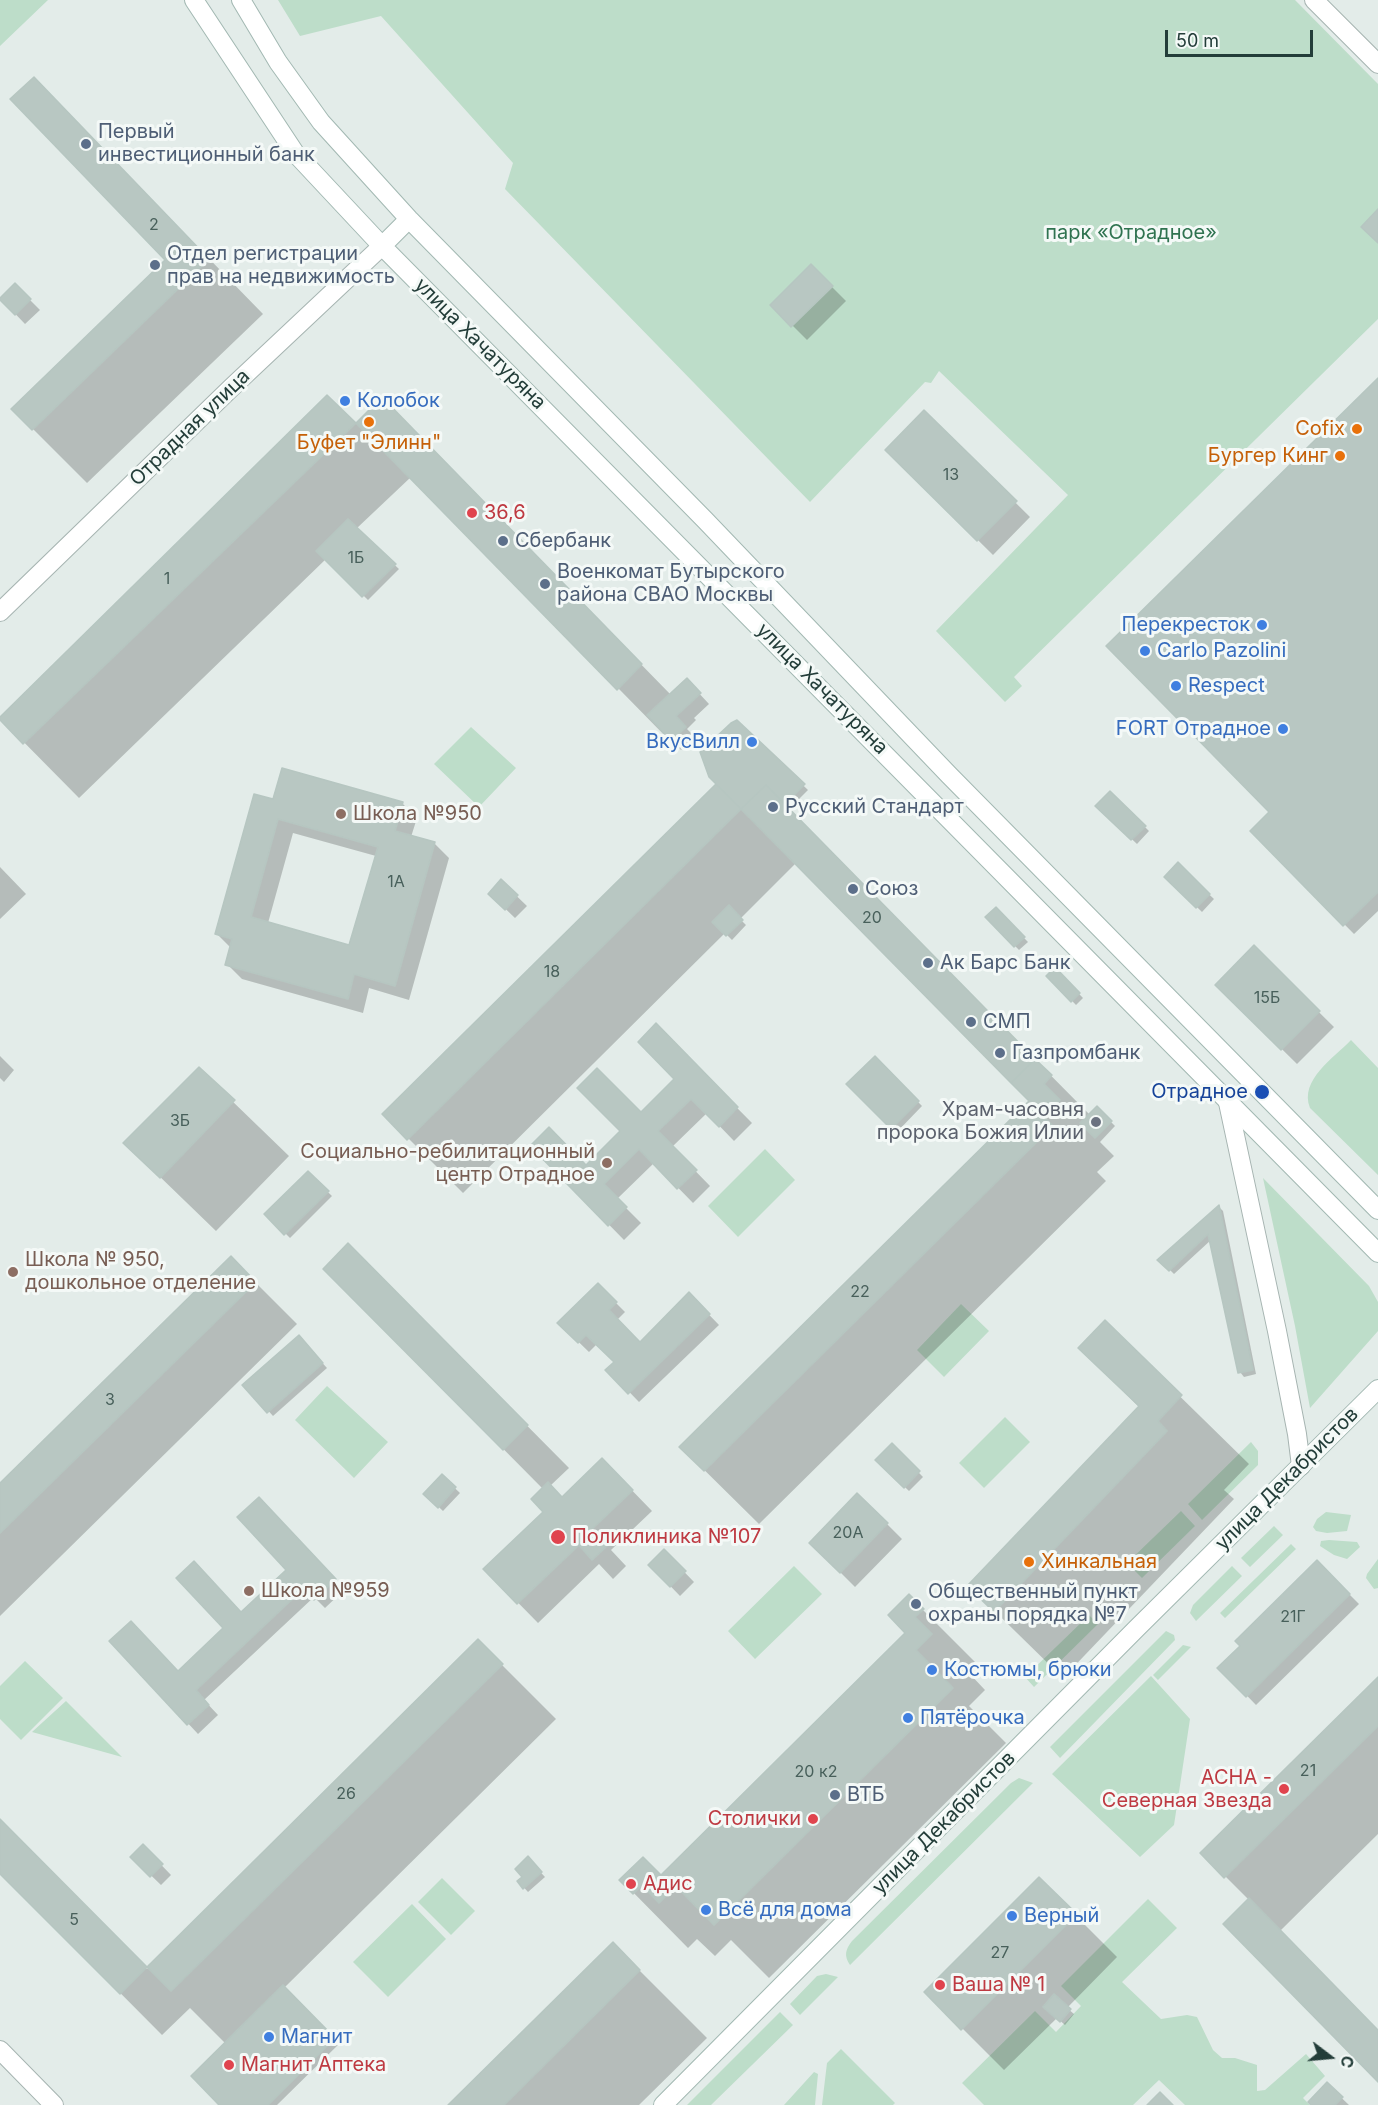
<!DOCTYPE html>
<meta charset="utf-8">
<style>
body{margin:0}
#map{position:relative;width:1378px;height:2105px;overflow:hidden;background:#e3ece9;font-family:Inter,sans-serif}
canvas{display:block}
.north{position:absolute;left:1300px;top:2027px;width:60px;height:60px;-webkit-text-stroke:4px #f4f9f7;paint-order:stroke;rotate:106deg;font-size:16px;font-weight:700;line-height:24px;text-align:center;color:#233d39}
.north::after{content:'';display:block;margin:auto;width:21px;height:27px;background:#233d39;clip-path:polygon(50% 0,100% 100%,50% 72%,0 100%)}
.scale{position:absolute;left:1165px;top:30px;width:148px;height:27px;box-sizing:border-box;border:3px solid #233d39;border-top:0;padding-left:8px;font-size:18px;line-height:21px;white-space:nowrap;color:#233d39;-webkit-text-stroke:4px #f4f9f7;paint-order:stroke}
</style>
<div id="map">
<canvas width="1378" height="2105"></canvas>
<div class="north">С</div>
<div class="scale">50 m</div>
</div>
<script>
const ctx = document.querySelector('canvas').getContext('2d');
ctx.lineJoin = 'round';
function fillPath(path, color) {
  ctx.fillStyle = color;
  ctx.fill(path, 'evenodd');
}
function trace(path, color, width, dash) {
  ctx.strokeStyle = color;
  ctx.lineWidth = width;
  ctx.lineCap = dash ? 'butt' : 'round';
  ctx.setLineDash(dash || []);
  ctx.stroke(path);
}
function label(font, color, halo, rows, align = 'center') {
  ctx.font = font + ' Inter,sans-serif';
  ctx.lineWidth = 6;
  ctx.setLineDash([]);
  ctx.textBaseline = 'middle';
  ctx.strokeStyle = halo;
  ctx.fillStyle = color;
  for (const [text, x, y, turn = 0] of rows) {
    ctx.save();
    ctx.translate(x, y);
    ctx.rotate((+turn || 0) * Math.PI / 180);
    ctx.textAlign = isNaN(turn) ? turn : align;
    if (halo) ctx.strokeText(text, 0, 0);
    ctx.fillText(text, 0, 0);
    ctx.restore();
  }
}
const green = new Path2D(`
 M 0,0 L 48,0 L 0,46 Z
 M 278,0 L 1295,0 L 1378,84 L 1378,319 L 1014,677 L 1022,686 L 1005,702 L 936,631 L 1068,495 L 939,371 L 931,383 L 925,382 L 810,502 L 505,189 L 513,163 L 381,16 L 300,36 Z
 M 471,727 L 516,768 L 479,807 L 434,764 Z
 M 1351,1040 L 1378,1068 L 1378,1175 L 1310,1108 C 1299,1080 1334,1058 1351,1040 Z
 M 765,1149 L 795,1180 L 738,1237 L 708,1206 Z
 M 1263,1178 L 1369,1286 L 1378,1302 L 1378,1331 L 1310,1408 L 1295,1326 Z
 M 961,1304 L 989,1331 L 944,1377 L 917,1350 Z
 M 327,1386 L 388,1442 L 354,1478 L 295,1420 Z
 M 1005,1417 L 1030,1442 L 984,1488 L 959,1463 Z
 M 1251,1442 L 1258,1451 L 1258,1465 L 1202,1520 L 1188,1504 Z
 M 1181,1511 L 1195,1526 L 1142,1578 L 1127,1563 Z
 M 1326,1512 L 1351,1515 L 1347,1531 L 1327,1533 L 1316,1531 L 1313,1527 L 1317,1519 Z
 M 1274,1526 L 1283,1535 L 1250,1567 L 1241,1558 Z
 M 1329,1540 L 1357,1542 L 1360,1547 L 1347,1559 L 1334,1555 L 1320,1546 L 1321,1541 Z
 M 1291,1544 L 1296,1549 L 1225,1618 L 1220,1613 Z
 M 1378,1559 L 1378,1588 L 1374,1589 L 1366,1578 L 1367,1574 Z
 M 794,1566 L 822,1594 L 755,1659 L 728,1631 Z
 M 1232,1566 L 1242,1576 L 1196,1621 L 1190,1613 L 1193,1605 Z
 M 1089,1615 L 1098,1624 L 1034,1687 L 1025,1677 Z
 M 1166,1631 L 1174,1635 L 1175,1640 L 1060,1758 L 1050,1747 Z
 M 1183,1645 L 1191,1647 L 1158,1680 L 1153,1675 Z
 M 25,1661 L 63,1698 L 21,1740 L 0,1719 L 0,1686 Z
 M 1151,1676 L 1190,1719 L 1174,1825 L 1140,1857 L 1052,1774 Z
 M 66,1701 L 122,1757 L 32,1732 Z
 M 1019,1778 L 1033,1783 L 850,1965 C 844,1956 845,1950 852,1941 L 1011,1783 Z
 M 442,1878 L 475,1911 L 451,1935 L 418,1902 Z
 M 1148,1899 L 1177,1928 L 1122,1982 L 1161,2019 L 1187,2015 L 1197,2017 L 1213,2050 L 1222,2058 L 1235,2058 L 1257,2065 L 1257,2091 L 1265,2090 L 1306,2054 L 1325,2076 L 1303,2098 L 1310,2105 L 1185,2105 L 1159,2080 L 1133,2105 L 984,2105 L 962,2083 L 1035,2011 L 1056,2032 L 1081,2006 L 1061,1986 Z
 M 412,1904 L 446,1939 L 388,1997 L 353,1962 Z
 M 826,1974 L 838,1977 L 800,2015 L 790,2004 L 817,1976 Z
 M 780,2012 L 793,2025 L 711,2105 L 687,2105 Z
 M 841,2049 L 895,2103 L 893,2105 L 822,2105 L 827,2063 Z
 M 814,2072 L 818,2074 L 815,2105 L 784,2105 Z`);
const shadow = new Path2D(`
 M 34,79 L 263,314 L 87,483 L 33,429 L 167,260 Z
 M 811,266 L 846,301 L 807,340 L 772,305 Z
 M 15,285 L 40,310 L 25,324 L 1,299 Z
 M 1378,380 L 1378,911 L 1354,934 L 1252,831 L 1271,812 Z
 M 327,398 L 355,424 L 382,399 L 671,695 L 696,690 L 709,704 L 694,718 L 696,720 L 687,729 L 695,737 L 681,750 L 673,742 L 672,743 L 411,477 L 356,529 L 399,569 L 368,600 L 326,559 L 79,798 L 1,719 Z
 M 924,412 L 1030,517 L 993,555 L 887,450 Z
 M 737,722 L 808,790 L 788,810 L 1090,1115 L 1097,1108 L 1115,1126 L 1100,1142 L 1114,1156 L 1097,1172 L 1106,1181 L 759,1524 L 681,1447 L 1031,1101 L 796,863 L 740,919 L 746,925 L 732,940 L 725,933 L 463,1193 L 384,1114 L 716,786 Z
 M 1110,793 L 1149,831 L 1137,844 L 1097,806 Z
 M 275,801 L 402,803 L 417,818 L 411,837 L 434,843 L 449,858 L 409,1000 L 369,988 L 363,1013 L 242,979 L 227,964 L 231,948 L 217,934 ZM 293,833 L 376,856 L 350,947 L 268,923 Z
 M 1178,865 L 1214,899 L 1202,912 L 1166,877 Z
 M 0,867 L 26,894 L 0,919 Z
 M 501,881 L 527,906 L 515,918 L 490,894 Z
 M 996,909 L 1028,942 L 1019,950 L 987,917 Z
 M 1254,948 L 1334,1027 L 1297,1064 L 1217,985 Z
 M 1055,969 L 1083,998 L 1076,1005 L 1048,976 Z
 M 656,1026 L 752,1123 L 734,1141 L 707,1113 L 672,1147 L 710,1186 L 693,1203 L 654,1163 L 617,1199 L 641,1223 L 624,1240 L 532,1146 L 586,1167 L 641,1114 L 677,1079 Z
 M 0,1056 L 14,1070 L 4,1082 L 0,1078 Z
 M 875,1058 L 922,1106 L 896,1133 L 848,1084 Z
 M 199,1069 L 289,1156 L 216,1231 L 125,1143 Z
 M 308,1173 L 332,1196 L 290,1238 L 266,1214 Z
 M 1219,1207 L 1223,1211 L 1256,1374 L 1244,1377 L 1240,1372 L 1211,1240 L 1174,1274 L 1160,1260 Z
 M 348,1245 L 569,1468 L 550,1486 L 562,1498 L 622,1480 L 652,1511 L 611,1550 L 626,1566 L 613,1579 L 599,1564 L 538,1623 L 485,1569 L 545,1512 L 543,1489 L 325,1269 Z
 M 231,1258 L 297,1324 L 0,1616 L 0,1485 Z
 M 598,1285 L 625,1312 L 617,1320 L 640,1344 L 689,1294 L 719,1325 L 639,1402 L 608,1370 L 616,1362 L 597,1344 L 589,1352 L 559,1323 Z
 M 1105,1323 L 1249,1464 L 1224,1490 L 1234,1499 L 1063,1678 L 969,1586 L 1140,1408 L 1080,1348 Z
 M 303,1342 L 327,1368 L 273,1416 L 245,1385 Z
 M 892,1445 L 923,1477 L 909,1491 L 877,1460 Z
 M 442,1476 L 460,1493 L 443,1511 L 425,1494 Z
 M 269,1508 L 344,1590 L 325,1608 L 314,1597 L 204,1700 L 218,1715 L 198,1734 L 111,1641 L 178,1672 L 288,1570 Z
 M 887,1524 L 902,1539 L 855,1587 L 811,1543 Z
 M 664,1551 L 694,1582 L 680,1596 L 650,1565 Z
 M 1317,1562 L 1359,1604 L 1256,1705 L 1220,1668 L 1242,1646 Z
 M 909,1596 L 977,1664 L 969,1673 L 985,1690 L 969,1706 L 1006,1743 L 769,1978 L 731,1940 L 715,1956 L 697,1939 L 688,1948 L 621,1880 L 661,1877 L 907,1633 Z
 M 478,1641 L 556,1719 L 284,1988 L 339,2044 L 277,2105 L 221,2105 L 226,2044 L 190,2008 L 162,2035 L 0,1872 L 0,1820 L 147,1969 Z
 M 1378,1679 L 1378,1834 L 1280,1931 L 1378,2031 L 1378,2080 L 1249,1900 L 1202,1853 Z
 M 143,1846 L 171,1875 L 161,1885 L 132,1857 Z
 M 528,1859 L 545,1877 L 528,1892 L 519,1882 L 524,1877 Z
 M 1039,1879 L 1117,1957 L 1067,2008 L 1074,2014 L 1065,2025 L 1057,2018 L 1004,2070 L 926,1992 Z
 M 613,1944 L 707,2038 L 639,2105 L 450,2105 Z
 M 1327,2084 L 1349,2105 L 1313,2105 Z`);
const building = new Path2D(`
 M 34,77 L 209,259 L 32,430 L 11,409 L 165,260 L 10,99 Z
 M 1378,209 L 1378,243 L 1361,227 Z
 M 811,264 L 833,286 L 791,327 L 770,305 Z
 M 15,283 L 31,299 L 15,315 L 0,300 L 0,298 Z
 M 1378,378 L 1378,892 L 1343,926 L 1250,831 L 1269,812 L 1106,646 Z
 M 327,395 L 356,423 L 23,744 L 0,720 L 0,717 Z
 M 382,397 L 642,664 L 617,690 L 356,423 Z
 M 924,410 L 1017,501 L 977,541 L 885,450 Z
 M 348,519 L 396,564 L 362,597 L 316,551 Z
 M 687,678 L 701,693 L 676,716 L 686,727 L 671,741 L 647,715 Z
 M 737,720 L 805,784 L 785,804 L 766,785 L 741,809 L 709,777 L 700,752 L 731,723 Z
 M 282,768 L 403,802 L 395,831 L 435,842 L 395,986 L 354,974 L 348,999 L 225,965 L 232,939 L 215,934 L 254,794 L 273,799 ZM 278,819 L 378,847 L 349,945 L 251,917 Z
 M 716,784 L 741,809 L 407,1140 L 382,1114 Z
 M 766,785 L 1035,1059 L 1011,1083 L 741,809 Z
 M 1110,791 L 1146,826 L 1131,840 L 1095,806 Z
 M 1178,862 L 1210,894 L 1196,908 L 1164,877 Z
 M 501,879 L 518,895 L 505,910 L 488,894 Z
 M 729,905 L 743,920 L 726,936 L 712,922 Z
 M 996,907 L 1025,937 L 1014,947 L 985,917 Z
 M 1254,945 L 1320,1011 L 1281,1050 L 1215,985 Z
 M 1055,967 L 1080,993 L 1071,1002 L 1046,976 Z
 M 656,1023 L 738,1107 L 719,1127 L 691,1099 L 658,1131 L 697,1170 L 677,1189 L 639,1149 L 604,1184 L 627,1207 L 608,1226 L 530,1146 L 549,1127 L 586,1165 L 620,1131 L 577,1088 L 597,1068 L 641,1112 L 674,1079 L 638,1042 Z
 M 875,1056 L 919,1101 L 891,1129 L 846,1084 Z
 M 1035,1059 L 1052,1075 L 1044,1084 L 1060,1100 L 1044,1117 L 1053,1126 L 704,1471 L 679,1447 L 1029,1101 L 1011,1083 Z
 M 199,1067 L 235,1100 L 160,1178 L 123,1143 Z
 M 1097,1106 L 1112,1121 L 1095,1138 L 1080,1123 Z
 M 308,1171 L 329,1191 L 284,1235 L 264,1214 Z
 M 1219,1205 L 1253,1370 L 1238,1373 L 1208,1234 L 1169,1271 L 1157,1260 Z
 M 348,1243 L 528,1425 L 503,1450 L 323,1269 Z
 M 231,1256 L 256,1282 L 0,1533 L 0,1483 Z
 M 598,1283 L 617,1302 L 609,1310 L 640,1342 L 689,1292 L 710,1314 L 628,1394 L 605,1370 L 614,1362 L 586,1335 L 578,1343 L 557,1323 Z
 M 1105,1320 L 1182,1395 L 1158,1421 L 1167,1431 L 994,1612 L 967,1586 L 1139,1406 L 1078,1348 Z
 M 299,1335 L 323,1363 L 267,1413 L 242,1385 Z
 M 892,1443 L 920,1471 L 904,1488 L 875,1460 Z
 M 602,1458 L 633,1490 L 592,1529 L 608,1545 L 592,1560 L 579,1545 L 517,1604 L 483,1569 L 543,1512 L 531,1499 L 548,1482 L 562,1497 Z
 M 442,1474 L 456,1487 L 438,1508 L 423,1494 Z
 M 857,1493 L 888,1523 L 840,1573 L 809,1543 Z
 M 259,1497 L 336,1579 L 314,1600 L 304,1588 L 196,1690 L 209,1705 L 187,1725 L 109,1641 L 131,1621 L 178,1671 L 223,1628 L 176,1578 L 194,1561 L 241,1612 L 286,1570 L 237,1517 Z
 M 664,1549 L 686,1571 L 670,1587 L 648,1565 Z
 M 1317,1560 L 1350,1594 L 1246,1697 L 1217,1668 L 1240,1646 L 1235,1641 Z
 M 909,1594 L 924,1609 L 915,1617 L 932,1634 L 916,1650 L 953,1688 L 714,1925 L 676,1886 L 659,1903 L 642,1885 L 633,1894 L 619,1880 L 643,1857 L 661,1875 L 905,1633 L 888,1615 Z
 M 478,1639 L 503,1664 L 171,1991 L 147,1967 Z
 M 1378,1677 L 1378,1726 L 1224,1878 L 1200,1853 Z
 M 0,1819 L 147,1967 L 120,1994 L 0,1874 Z
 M 143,1844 L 163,1864 L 150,1877 L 130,1857 Z
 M 528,1856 L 542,1872 L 523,1889 L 517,1881 L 522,1877 L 515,1869 Z
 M 1039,1877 L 1077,1914 L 961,2030 L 924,1992 Z
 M 1249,1898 L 1378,2030 L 1378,2082 L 1223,1924 Z
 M 613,1942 L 640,1970 L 504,2105 L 448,2105 Z
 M 283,1985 L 335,2038 L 268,2105 L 219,2105 L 191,2076 Z
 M 1054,1994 L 1071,2009 L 1060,2022 L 1043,2007 Z
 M 1327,2082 L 1343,2097 L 1335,2105 L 1311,2105 L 1308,2102 Z
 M 1160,2092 L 1173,2105 L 1147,2105 Z`);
const minor = new Path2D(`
 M 0,2050 L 54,2105`);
const tertiary = new Path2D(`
 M 1314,0 L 1378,64
 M 0,612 L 231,388 L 382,246
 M 1227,1098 L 1277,1331 L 1297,1434 L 1301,1466`);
const secondary = new Path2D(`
 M 194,0 L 295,153 L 382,246 L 1378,1253
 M 241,0 L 278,62 L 321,122 L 409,219 L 705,520 L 949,775 L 1378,1210
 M 382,246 L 409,219
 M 663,2105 L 1136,1629 L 1378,1389`);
const markers = [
 [86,144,6,"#5c6f8a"],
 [155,265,6,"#5c6f8a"],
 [345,401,6,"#3f7fe0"],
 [369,422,6,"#e8710a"],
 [1357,429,6,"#e8710a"],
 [1340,456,6,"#e8710a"],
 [472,513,6,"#e0444e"],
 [503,541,6,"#5c6f8a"],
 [545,584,6,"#5c6f8a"],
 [1262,625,6,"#3f7fe0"],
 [1145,651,6,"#3f7fe0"],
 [1176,686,6,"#3f7fe0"],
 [1283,729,6,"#3f7fe0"],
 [752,742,6,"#3f7fe0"],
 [773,807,6,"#5c6f8a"],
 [341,814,6,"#8d6e63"],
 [853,889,6,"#5c6f8a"],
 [928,963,6,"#5c6f8a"],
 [971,1022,6,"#5c6f8a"],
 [1000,1053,6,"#5c6f8a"],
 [1262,1092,8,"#1a4fb4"],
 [1096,1122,6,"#6b7280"],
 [607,1163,6,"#8d6e63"],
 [13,1272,6,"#8d6e63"],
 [558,1537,8,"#e0444e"],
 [1029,1562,6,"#e8710a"],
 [249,1591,6,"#8d6e63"],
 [916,1604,6,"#5c6f8a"],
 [932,1670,6,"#3f7fe0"],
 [908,1718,6,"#3f7fe0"],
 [1284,1789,6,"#e0444e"],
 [835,1795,6,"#5c6f8a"],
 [813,1819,6,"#e0444e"],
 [631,1884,6,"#e0444e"],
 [706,1910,6,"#3f7fe0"],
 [1012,1916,6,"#3f7fe0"],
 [940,1985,6,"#e0444e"],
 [269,2037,6,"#3f7fe0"],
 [229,2065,6,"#e0444e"]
];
const numberNames = [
 ["2",154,225],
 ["13",951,475],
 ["1Б",356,558],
 ["1",167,579],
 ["1А",396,882],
 ["20",872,918],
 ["18",552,972],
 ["15Б",1267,998],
 ["3Б",180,1121],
 ["22",860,1292],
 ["3",110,1400],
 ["20А",848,1533],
 ["21Г",1293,1617],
 ["21",1308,1771],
 ["20 к2",816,1772],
 ["26",346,1794],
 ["5",74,1920],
 ["27",1000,1953]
];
const serviceNames = [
 ["Первый",98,132],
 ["инвестиционный банк",98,155],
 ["Отдел регистрации",167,254],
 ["прав на недвижимость",167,277],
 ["Сбербанк",515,541],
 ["Военкомат Бутырского",557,572],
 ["района СВАО Москвы",557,595],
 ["Русский Стандарт",785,807],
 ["Союз",865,889],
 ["Ак Барс Банк",940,963],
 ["СМП",983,1022],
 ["Газпромбанк",1012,1053],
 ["Общественный пункт",928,1592],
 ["охраны порядка №7",928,1615],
 ["ВТБ",847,1795]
];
const parkNames = [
 ["парк «Отрадное»",1131,233]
];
const streetNames = [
 ["улица Хачатуряна",480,344,45],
 ["Отрадная улица",190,428,-44],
 ["улица Хачатуряна",822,689,45],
 ["улица Декабристов",1287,1479,-45],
 ["улица Декабристов",944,1823,-45]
];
const shopNames = [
 ["Колобок",357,401],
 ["Перекресток",1250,625,"right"],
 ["Carlo Pazolini",1157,651],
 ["Respect",1188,686],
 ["FORT Отрадное",1271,729,"right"],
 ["ВкусВилл",740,742,"right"],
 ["Костюмы, брюки",944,1670],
 ["Пятёрочка",920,1718],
 ["Всё для дома",718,1910],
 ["Верный",1024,1916],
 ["Магнит",281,2037]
];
const foodNames = [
 ["Cofix",1345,429],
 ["Буфет \"Элинн\"",369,443,"center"],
 ["Бургер Кинг",1328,456],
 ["Хинкальная",1041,1562,"left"]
];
const healthNames = [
 ["36,6",484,513],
 ["Поликлиника №107",572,1537],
 ["АСНА -",1272,1778,"right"],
 ["Северная Звезда",1272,1801,"right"],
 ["Столички",801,1819,"right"],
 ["Адис",643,1884],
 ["Ваша № 1",952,1985],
 ["Магнит Аптека",241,2065]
];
const educationNames = [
 ["Школа №950",353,814],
 ["Социально-ребилитационный",595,1152,"right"],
 ["центр Отрадное",595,1175,"right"],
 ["Школа № 950,",25,1260],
 ["дошкольное отделение",25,1283],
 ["Школа №959",261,1591]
];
const transitNames = [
 ["Отрадное",1248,1092]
];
const worshipNames = [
 ["Храм-часовня",1084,1110],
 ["пророка Божия Илии",1084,1133]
];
fillPath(green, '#bdddc9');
fillPath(shadow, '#0003');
fillPath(building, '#b8c7c2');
trace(building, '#b6c6c1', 1.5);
trace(minor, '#a6b4b1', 20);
trace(tertiary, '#a6b4b1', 20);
trace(secondary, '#a2b8b2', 20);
trace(minor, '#fff', 18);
trace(tertiary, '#fff', 18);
trace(secondary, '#fff', 18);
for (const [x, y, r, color] of markers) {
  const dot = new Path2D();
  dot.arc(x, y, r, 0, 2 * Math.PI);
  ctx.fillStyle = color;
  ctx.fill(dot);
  trace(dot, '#f4f9f7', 2);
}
label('16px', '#48605b', null, numberNames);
label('20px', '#4e5e75', '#f4f9f7', serviceNames, 'left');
label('20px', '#2f7350', '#f4f9f7', parkNames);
label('20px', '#233d39', '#f4f9f7', streetNames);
label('20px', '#366cbe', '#f4f9f7', shopNames, 'left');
label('20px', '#c56008', '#f4f9f7', foodNames, 'right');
label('20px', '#be3a42', '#f4f9f7', healthNames, 'left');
label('20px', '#785e54', '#f4f9f7', educationNames, 'left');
label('20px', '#164399', '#f4f9f7', transitNames, 'right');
label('20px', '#5b616d', '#f4f9f7', worshipNames, 'right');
</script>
